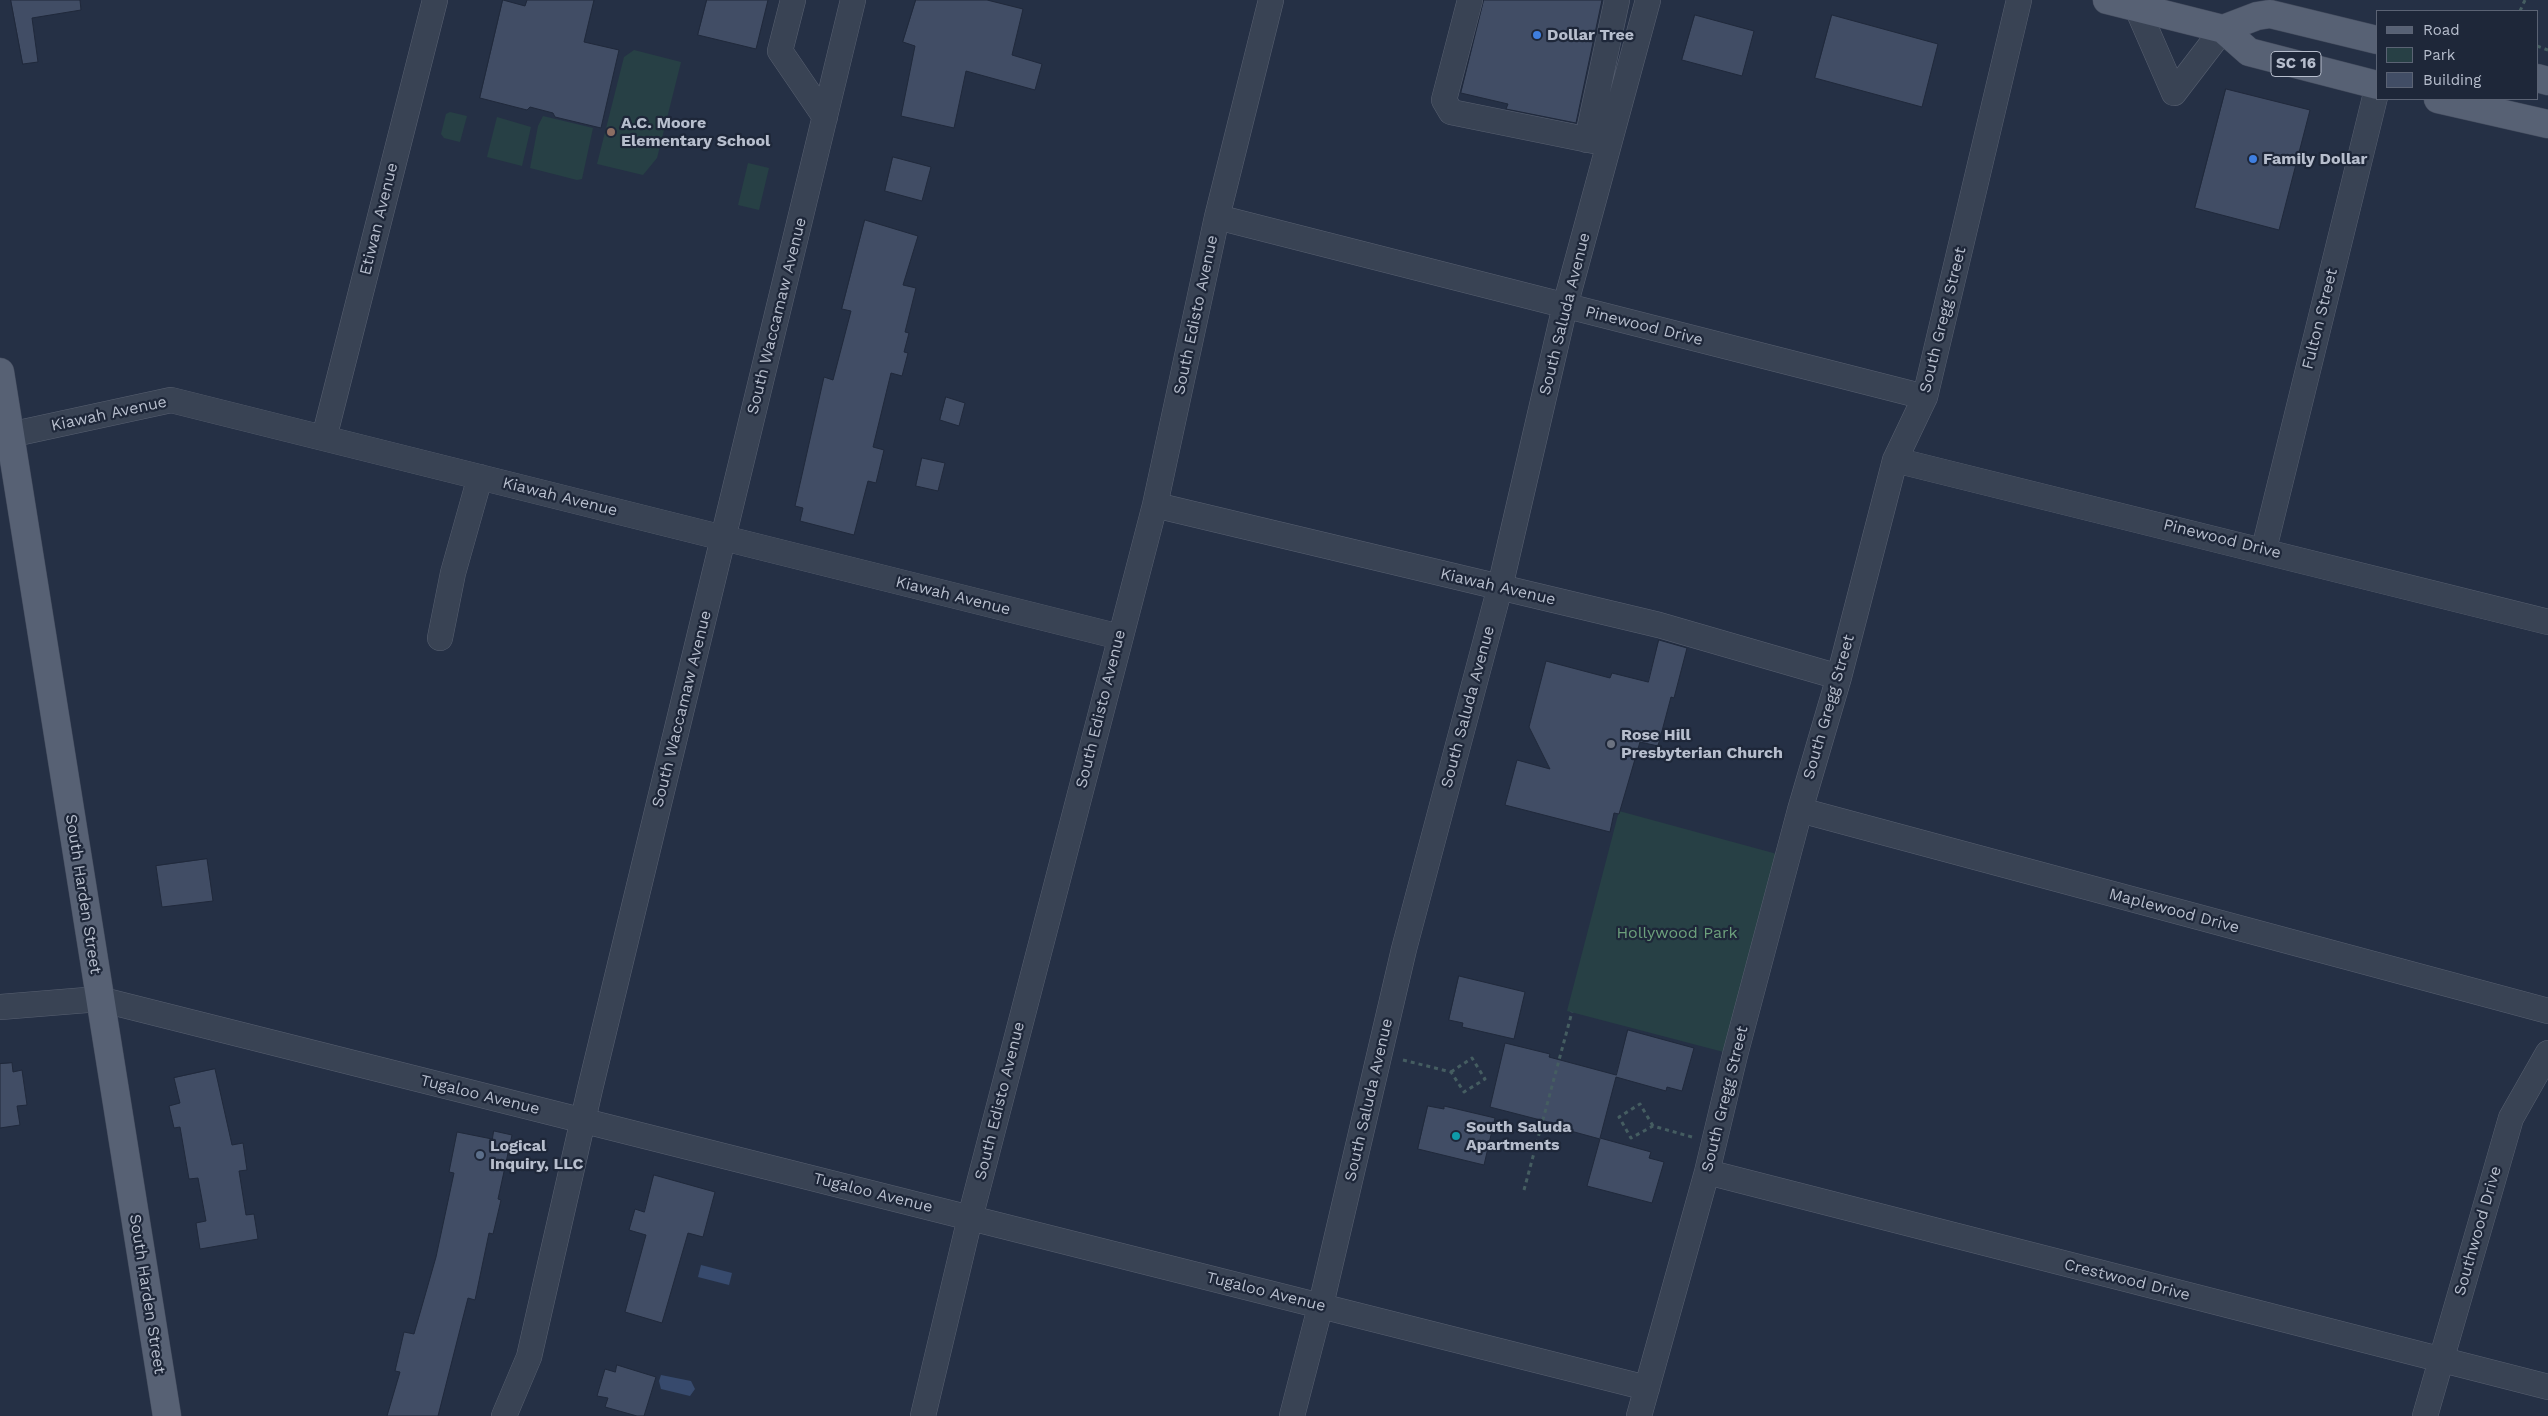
<!DOCTYPE html>
<style>
body{margin:0}
#map{position:relative;width:2548px;height:1416px;overflow:hidden;background:#253045;font-family:"Work Sans",sans-serif}
canvas{display:block}
.legend{position:absolute;left:2376px;top:10px;width:162px;height:90px;box-sizing:border-box;background:#1e2739;border:1px solid #5b6374;margin:0;padding:6px 9px;list-style:none;font-size:15px;color:#b7becd}
.legend li{display:flex;align-items:center;gap:10px;height:25px}
.legend b{width:25px;border:1px solid #5b6374}
</style>
<div id="map">
<canvas width="2548" height="1416"></canvas>
<ul class="legend">
<li><b style="height:6px;background:#576174"></b>Road</li>
<li><b style="height:14px;background:#274045"></b>Park</li>
<li><b style="height:14px;background:#414d65"></b>Building</li>
</ul>
</div>
<script>
const ctx = document.querySelector('canvas').getContext('2d');
ctx.lineJoin = 'round';
function fillPath(path, color) {
  ctx.fillStyle = color;
  ctx.fill(path, 'evenodd');
}
function trace(path, color, width, dash) {
  ctx.strokeStyle = color;
  ctx.lineWidth = width;
  ctx.lineCap = dash ? 'butt' : 'round';
  ctx.setLineDash(dash || []);
  ctx.stroke(path);
}
function label(font, color, halo, rows, align = 'center') {
  ctx.font = font + ' "Work Sans",sans-serif';
  ctx.lineWidth = 4.5;
  ctx.setLineDash([]);
  ctx.textBaseline = 'middle';
  ctx.strokeStyle = halo;
  ctx.fillStyle = color;
  for (const [text, x, y, turn = 0] of rows) {
    ctx.save();
    ctx.translate(x, y);
    ctx.rotate((+turn || 0) * Math.PI / 180);
    ctx.textAlign = isNaN(turn) ? turn : align;
    if (halo) ctx.strokeText(text, 0, 0);
    ctx.fillText(text, 0, 0);
    ctx.restore();
  }
}
const green = new Path2D(`
 M 634,50 L 681,62 L 657,158 L 643,175 L 597,164 L 624,57 Z
 M 450,112 L 467,116 L 460,142 L 444,138 L 441,134 L 446,114 Z
 M 543,116 L 593,128 L 582,179 L 577,180 L 530,168 L 538,126 Z
 M 497,117 L 531,127 L 522,166 L 487,157 Z
 M 748,163 L 769,168 L 759,210 L 738,205 Z
 M 1619,811 L 1788,857 L 1735,1055 L 1567,1011 Z`);
const water = new Path2D(`
 M 701,1265 L 732,1273 L 729,1285 L 698,1277 Z
 M 661,1375 L 691,1381 L 695,1389 L 690,1396 L 661,1389 L 659,1381 Z`);
const building = new Path2D(`
 M 11,0 L 80,0 L 81,10 L 32,18 L 38,62 L 23,64 Z
 M 503,0 L 525,6 L 527,0 L 594,0 L 584,42 L 619,50 L 601,128 L 555,117 L 553,113 L 530,107 L 527,110 L 480,98 Z
 M 707,0 L 768,0 L 756,49 L 698,35 Z
 M 916,0 L 987,0 L 1023,9 L 1012,55 L 1042,64 L 1035,90 L 966,71 L 954,128 L 901,116 L 915,46 L 903,42 Z
 M 1484,0 L 1602,0 L 1576,123 L 1506,109 L 1508,104 L 1461,93 Z
 M 1695,15 L 1754,31 L 1742,76 L 1682,60 Z
 M 1832,15 L 1938,44 L 1922,107 L 1815,78 Z
 M 2226,89 L 2310,110 L 2279,230 L 2195,208 Z
 M 893,157 L 931,167 L 922,201 L 885,191 Z
 M 865,220 L 918,236 L 903,285 L 916,288 L 905,332 L 909,333 L 904,352 L 908,353 L 902,376 L 891,373 L 873,447 L 884,450 L 876,483 L 868,481 L 854,535 L 800,521 L 803,508 L 795,506 L 824,377 L 833,380 L 851,311 L 842,309 Z
 M 946,397 L 965,403 L 959,426 L 940,420 Z
 M 922,458 L 945,463 L 938,491 L 916,486 Z
 M 1659,640 L 1687,648 L 1674,698 L 1671,697 L 1658,746 L 1640,742 L 1619,814 L 1614,813 L 1610,832 L 1505,805 L 1517,760 L 1550,769 L 1529,727 L 1546,661 L 1610,678 L 1612,673 L 1648,682 Z
 M 207,859 L 213,901 L 162,907 L 156,866 Z
 M 1459,976 L 1525,992 L 1514,1039 L 1462,1027 L 1463,1023 L 1449,1020 Z
 M 1628,1030 L 1694,1048 L 1682,1091 L 1667,1087 L 1666,1091 L 1616,1077 L 1600,1138 L 1651,1152 L 1649,1158 L 1664,1162 L 1652,1203 L 1587,1186 L 1600,1139 L 1556,1127 L 1556,1124 L 1490,1107 L 1505,1043 L 1550,1054 L 1549,1057 L 1616,1075 Z
 M 12,1063 L 13,1072 L 22,1070 L 27,1105 L 17,1106 L 20,1125 L 0,1128 L 0,1064 Z
 M 215,1069 L 232,1145 L 243,1143 L 247,1170 L 239,1171 L 246,1215 L 254,1214 L 258,1239 L 200,1249 L 196,1223 L 206,1221 L 198,1178 L 189,1179 L 180,1127 L 174,1128 L 169,1106 L 180,1103 L 174,1078 Z
 M 1428,1106 L 1444,1109 L 1444,1106 L 1495,1118 L 1484,1165 L 1418,1149 Z
 M 494,1131 L 512,1135 L 498,1199 L 501,1200 L 493,1234 L 489,1233 L 475,1300 L 468,1298 L 438,1416 L 387,1416 L 400,1372 L 395,1371 L 404,1332 L 414,1334 L 436,1257 L 454,1173 L 449,1172 L 457,1132 L 492,1139 Z
 M 654,1175 L 715,1192 L 703,1237 L 688,1233 L 662,1323 L 625,1312 L 646,1235 L 629,1230 L 635,1209 L 644,1212 Z
 M 617,1365 L 656,1377 L 644,1416 L 637,1416 L 605,1407 L 608,1398 L 597,1396 L 605,1369 L 615,1372 Z`);
const path = new Path2D(`
 M 2520,11 L 2525,0
 M 2537,46 L 2548,50
 M 1403,1060 L 1451,1072 L 1464,1092 L 1485,1079 L 1472,1058 L 1451,1072
 M 1653,1126 L 1640,1104 L 1619,1117 L 1631,1138 L 1653,1126 L 1692,1137
 M 1524,1190 L 1572,1012`);
const minor = new Path2D(`
 M 793,0 L 780,51 L 825,117
 M 1470,0 L 1444,100 L 1451,112 L 1609,144
 M 2137,8 L 2174,93
 M 2174,93 L 2223,29
 M 1587,140 L 1617,0
 M 1217,217 L 1925,397
 M 0,437 L 171,400 L 1120,637
 M 324,438 L 435,0
 M 1895,460 L 2548,622
 M 1155,505 L 1659,625 L 1839,677
 M 2264,549 L 2377,89
 M 440,638 L 453,573 L 480,477
 M 1800,810 L 2548,1011
 M 0,1007 L 99,999 L 1647,1388
 M 1707,1172 L 2548,1387
 M 504,1416 L 529,1357 L 590,1089 L 853,0
 M 923,1416 L 970,1218 L 1155,505 L 1217,217 L 1271,0
 M 1292,1416 L 1323,1296 L 1404,949 L 1500,587 L 1565,306 L 1648,0
 M 1639,1416 L 1707,1172 L 1735,1055 L 1800,810 L 1839,677 L 1895,460 L 1925,397 L 2019,0
 M 2425,1416 L 2511,1118 L 2548,1053`);
const major = new Path2D(`
 M 2107,0 L 2223,29 L 2249,52 L 2377,85
 M 2223,29 L 2257,16 L 2270,14 L 2377,40
 M 2537,78 L 2548,81
 M 2438,99 L 2548,124
 M 0,372 L 167,1416`);
const markers = [
 [1537,35,5,"#3f7fe0"],
 [611,132,5,"#8d6e63"],
 [2253,159,5,"#3f7fe0"],
 [1611,744,5,"#6b7280"],
 [1456,1136,5,"#0f9aa8"],
 [480,1155,5,"#5c6f8a"]
];
const shields = [
 [2296,64,50]
];
const shieldNames = [
 ["SC 16",2296,64]
];
const poiNames = [
 ["Dollar Tree",1547,35],
 ["A.C. Moore",621,123],
 ["Elementary School",621,141],
 ["Family Dollar",2263,159],
 ["Rose Hill",1621,735],
 ["Presbyterian Church",1621,753],
 ["South Saluda",1466,1127],
 ["Apartments",1466,1145],
 ["Logical",490,1146],
 ["Inquiry, LLC",490,1164]
];
const streetNames = [
 ["Etiwan Avenue",379,219,-76],
 ["South Saluda Avenue",1565,314,-76],
 ["South Edisto Avenue",1196,315,-78],
 ["South Waccamaw Avenue",777,316,-76],
 ["Fulton Street",2320,319,-76],
 ["South Gregg Street",1943,320,-76],
 ["Pinewood Drive",1644,326,14],
 ["Kiawah Avenue",109,414,-12],
 ["Kiawah Avenue",560,497,14],
 ["Pinewood Drive",2222,539,14],
 ["Kiawah Avenue",1498,587,13],
 ["Kiawah Avenue",953,596,14],
 ["South Saluda Avenue",1468,707,-75],
 ["South Gregg Street",1829,707,-74],
 ["South Waccamaw Avenue",682,709,-76],
 ["South Edisto Avenue",1101,709,-76],
 ["South Harden Street",83,894,81],
 ["Maplewood Drive",2174,911,15],
 ["Tugaloo Avenue",480,1095,14],
 ["South Gregg Street",1725,1099,-76],
 ["South Saluda Avenue",1369,1100,-77],
 ["South Edisto Avenue",1000,1101,-76],
 ["Tugaloo Avenue",873,1193,14],
 ["Southwood Drive",2478,1231,-74],
 ["Crestwood Drive",2127,1280,14],
 ["Tugaloo Avenue",1266,1292,14],
 ["South Harden Street",147,1294,81]
];
const parkNames = [
 ["Hollywood Park",1677,933]
];
fillPath(green, '#274045');
fillPath(water, '#374a6d');
fillPath(building, '#414d65');
trace(building, '#20293b', 1);
trace(minor, '#586071', 26);
trace(major, '#434b5d', 29);
trace(path, '#455d61', 3, [4, 4]);
trace(minor, '#394354', 25);
trace(major, '#576174', 28);
for (const [x, y, r, color] of markers) {
  const dot = new Path2D();
  dot.arc(x, y, r, 0, 2 * Math.PI);
  ctx.fillStyle = color;
  ctx.fill(dot);
  trace(dot, '#1e2739', 2);
}
for (const [x, y, w] of shields) {
  const box = new Path2D();
  box.roundRect(x - w / 2, y - 12.5, w, 25, 4);
  ctx.fillStyle = '#1e2739';
  ctx.fill(box);
  trace(box, '#b7becd', 1);
}
label('bold 15px', '#b7becd', null, shieldNames);
label('bold 16px', '#b7becd', '#1e2739', poiNames, 'left');
label('16px', '#b7becd', '#1e2739', streetNames);
label('16px', '#6ca07c', '#1e2739', parkNames);
</script>
